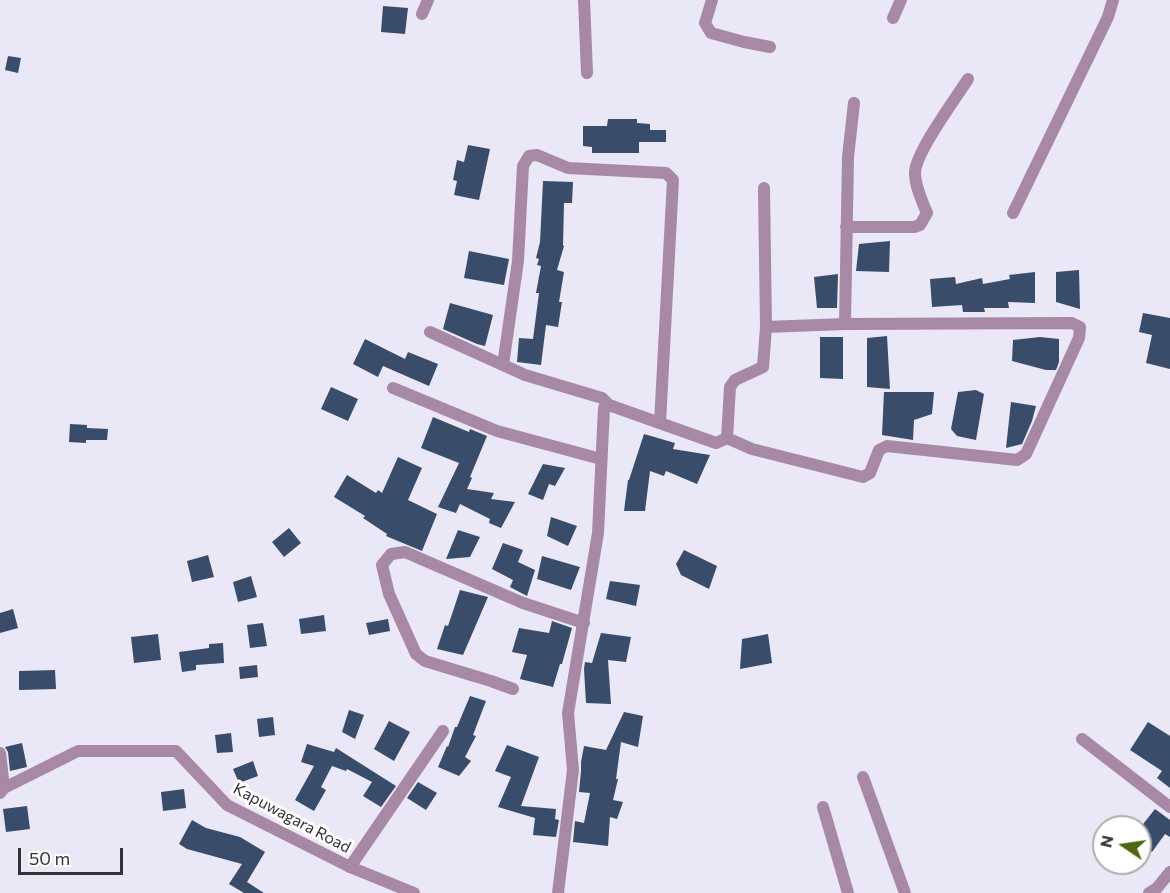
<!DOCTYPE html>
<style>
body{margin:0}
#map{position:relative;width:1170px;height:893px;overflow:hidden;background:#eae7f6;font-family:Commissioner,sans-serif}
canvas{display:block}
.north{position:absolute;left:1092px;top:815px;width:60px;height:60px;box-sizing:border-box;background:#fff;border:2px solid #adadaf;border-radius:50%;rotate:283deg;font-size:16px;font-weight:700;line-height:24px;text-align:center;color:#333238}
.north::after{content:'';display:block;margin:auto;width:21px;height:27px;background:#4e6512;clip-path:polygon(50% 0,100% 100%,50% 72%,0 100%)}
.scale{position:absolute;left:18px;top:848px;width:105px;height:27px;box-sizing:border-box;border:3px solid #333238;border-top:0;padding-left:8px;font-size:18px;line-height:21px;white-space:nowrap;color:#333238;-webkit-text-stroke:4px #fff;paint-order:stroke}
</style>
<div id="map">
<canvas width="1170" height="893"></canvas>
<div class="north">N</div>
<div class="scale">50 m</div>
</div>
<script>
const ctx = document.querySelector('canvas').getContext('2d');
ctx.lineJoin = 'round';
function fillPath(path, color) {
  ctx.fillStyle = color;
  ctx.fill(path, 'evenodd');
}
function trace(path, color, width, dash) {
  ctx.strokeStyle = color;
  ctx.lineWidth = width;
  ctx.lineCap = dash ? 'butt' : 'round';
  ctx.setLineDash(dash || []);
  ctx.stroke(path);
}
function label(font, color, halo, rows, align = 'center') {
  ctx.font = font + ' Commissioner,sans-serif';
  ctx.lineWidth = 6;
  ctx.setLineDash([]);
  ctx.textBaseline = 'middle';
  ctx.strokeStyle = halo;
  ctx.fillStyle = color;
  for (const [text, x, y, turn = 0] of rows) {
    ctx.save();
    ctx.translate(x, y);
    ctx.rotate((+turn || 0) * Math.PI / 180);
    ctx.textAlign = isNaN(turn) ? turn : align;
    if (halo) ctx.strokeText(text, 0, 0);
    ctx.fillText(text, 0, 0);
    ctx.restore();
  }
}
const building = new Path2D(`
 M 383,6 L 408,8 L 405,34 L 381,32 Z
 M 8,56 L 21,58 L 18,73 L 5,70 Z
 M 608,119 L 637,119 L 637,123 L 650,124 L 650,130 L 666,130 L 666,142 L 639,142 L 639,153 L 592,153 L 592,147 L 583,146 L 583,126 L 607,126 Z
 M 468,145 L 490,149 L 479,200 L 454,195 L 457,181 L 453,180 L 457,160 L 464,162 Z
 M 543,181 L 573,182 L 572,203 L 564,203 L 563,245 L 564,246 L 557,270 L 564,272 L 559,302 L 562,302 L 558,327 L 546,325 L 541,365 L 517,362 L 519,338 L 533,339 L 539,293 L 536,293 L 541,266 L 537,265 L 539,259 L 536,258 L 540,242 Z
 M 890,241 L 889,272 L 856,271 L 859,244 Z
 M 469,251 L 509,259 L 504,285 L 464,278 Z
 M 1079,270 L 1080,309 L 1056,302 L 1056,272 Z
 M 1035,272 L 1035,303 L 1008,302 L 1009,308 L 984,308 L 985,312 L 963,312 L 962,305 L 932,307 L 930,279 L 955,277 L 956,284 L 982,278 L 983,284 L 1010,279 L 1009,275 Z
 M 838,274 L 837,308 L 817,308 L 814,277 Z
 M 450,303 L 493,315 L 485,346 L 477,344 L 443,329 Z
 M 1143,313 L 1170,318 L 1170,369 L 1146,363 L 1152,335 L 1139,332 Z
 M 887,336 L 890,389 L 867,387 L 867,338 Z
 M 820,337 L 843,337 L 843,379 L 820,378 Z
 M 1040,337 L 1059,339 L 1059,362 L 1056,370 L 1046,370 L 1012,361 L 1013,340 Z
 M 365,339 L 405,359 L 408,352 L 438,364 L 429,386 L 383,366 L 378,377 L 353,364 Z
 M 331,387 L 358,399 L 348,421 L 321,409 Z
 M 976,390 L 984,394 L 976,440 L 957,436 L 951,429 L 958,392 Z
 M 884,392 L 934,392 L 932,414 L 914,420 L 913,440 L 882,435 Z
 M 1011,402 L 1036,406 L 1032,421 L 1022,444 L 1006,448 Z
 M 433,417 L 469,432 L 470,429 L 487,436 L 470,477 L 472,478 L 467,489 L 494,493 L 491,499 L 515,502 L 501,528 L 489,523 L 490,519 L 460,504 L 456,513 L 438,507 L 459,463 L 421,448 Z
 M 70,424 L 87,425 L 87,428 L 108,429 L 107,440 L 86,440 L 86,443 L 69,442 Z
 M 644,434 L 675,443 L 673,449 L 710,455 L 697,484 L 666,471 L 664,476 L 650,471 L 645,511 L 624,511 L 628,480 L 629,480 Z
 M 398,457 L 422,468 L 408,500 L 437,514 L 422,551 L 386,536 L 387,534 L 363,518 L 365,516 L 334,497 L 347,475 L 376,493 L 378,490 L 382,493 Z
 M 543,464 L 565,468 L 555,486 L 549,484 L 543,500 L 528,494 Z
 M 551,517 L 577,526 L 568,546 L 547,536 Z
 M 289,528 L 301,543 L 284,557 L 272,542 Z
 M 458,530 L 480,537 L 470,557 L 446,559 Z
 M 503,543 L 523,550 L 518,562 L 535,570 L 527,596 L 510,587 L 513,580 L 492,569 Z
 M 684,550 L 717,566 L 709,589 L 681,575 L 676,564 Z
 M 208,555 L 214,577 L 192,582 L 187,561 Z
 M 542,556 L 580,567 L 571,590 L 537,579 Z
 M 251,576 L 257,597 L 238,602 L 233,582 Z
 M 610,581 L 640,585 L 636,606 L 606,599 Z
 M 460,590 L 488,597 L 463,655 L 437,649 L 445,625 L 448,626 Z
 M 13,609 L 18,628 L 0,633 L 0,613 Z
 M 324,615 L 326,631 L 301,634 L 299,619 Z
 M 388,619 L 390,631 L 369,635 L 366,623 Z
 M 552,621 L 572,628 L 562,664 L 560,664 L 553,687 L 520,679 L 527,655 L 512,652 L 519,628 L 549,633 Z
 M 263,623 L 267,646 L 250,648 L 247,625 Z
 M 601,633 L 631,637 L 626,662 L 608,660 L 611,704 L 586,703 L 584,669 L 585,662 L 592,663 Z
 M 158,634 L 161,660 L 134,663 L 131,637 Z
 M 768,634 L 772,663 L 740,669 L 742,639 Z
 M 223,643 L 224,663 L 196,665 L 196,670 L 182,672 L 179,652 L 209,648 L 209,644 Z
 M 257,665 L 258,677 L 240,679 L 239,667 Z
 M 55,670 L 56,689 L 19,690 L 19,671 Z
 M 470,696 L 486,701 L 473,735 L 476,736 L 465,757 L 471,761 L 459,776 L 438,767 L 447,746 L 448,747 L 455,727 L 457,727 Z
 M 349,710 L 364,715 L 355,739 L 342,732 Z
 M 624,712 L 643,716 L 638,747 L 621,742 L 616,779 L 618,779 L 613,800 L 623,802 L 617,819 L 610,817 L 608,846 L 573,842 L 575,821 L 584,823 L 590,793 L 579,792 L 581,771 L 581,762 L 584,746 L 606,750 Z
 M 273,717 L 275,735 L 259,737 L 257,719 Z
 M 389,721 L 410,732 L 394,761 L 374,749 Z
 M 1148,722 L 1170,736 L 1170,788 L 1157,778 L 1162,771 L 1130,750 Z
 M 231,733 L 233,752 L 217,753 L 215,735 Z
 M 22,743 L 27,767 L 10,771 L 8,752 L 5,747 Z
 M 307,744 L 334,752 L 336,748 L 396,786 L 381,807 L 363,796 L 372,782 L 347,769 L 346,771 L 332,766 L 321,787 L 326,790 L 314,811 L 295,800 L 314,766 L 301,762 Z
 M 507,745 L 539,757 L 521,806 L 556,809 L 555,819 L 559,820 L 556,837 L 533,835 L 535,818 L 498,807 L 511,777 L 495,771 Z
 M 253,761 L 258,776 L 239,783 L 233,769 Z
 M 418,782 L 437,793 L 426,810 L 407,798 Z
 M 184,789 L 186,808 L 163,811 L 161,792 Z
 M 27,806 L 30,829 L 6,832 L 3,809 Z
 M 1155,809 L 1170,820 L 1170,837 L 1165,834 L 1152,852 L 1140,843 L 1140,828 Z
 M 192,820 L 206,828 L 240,837 L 265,852 L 247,882 L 264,893 L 244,893 L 229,884 L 242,864 L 187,849 L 179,844 Z`);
const minor = new Path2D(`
 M 584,0 L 587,73
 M 712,0 L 705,23 L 711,33 L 744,42 L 770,47
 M 422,14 L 428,0
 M 893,18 L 901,0
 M 764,188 L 766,327
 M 1013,213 L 1108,17 L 1113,0
 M 846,227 L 914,227 L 920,225 L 927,213 C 922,201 915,186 915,173 C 915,153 956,98 968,79
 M 845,324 L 848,157 L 854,103
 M 430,332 L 503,365
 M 393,388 L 497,431 L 601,459
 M 609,405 L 602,398 L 525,375 L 503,365 L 518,261 L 523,166 L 529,156 L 537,155 L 568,168 L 666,173 L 673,180 L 660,423
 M 513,689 L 491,681 L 425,661 L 416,654 L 389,594 L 382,565 L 391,554 L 405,552 L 523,603 L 584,623
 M 1082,739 L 1170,807
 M 0,753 L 4,788
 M 863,777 L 905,893
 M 823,807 L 848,893
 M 350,867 L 443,731
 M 558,893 L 573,770 L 568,713 L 598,533 L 604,408 L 609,405 L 716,443 L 727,438 L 730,387 L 735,380 L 763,367 L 766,327 L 845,324 L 1072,323 L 1080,327 L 1079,338 L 1026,454 L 1017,460 L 887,446 L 879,450 L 870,473 L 863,477 L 752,449 L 727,438`);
const tertiary = new Path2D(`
 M 0,793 L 4,788 L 78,751 L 176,751 L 227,805 L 350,867 L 414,893
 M 1149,893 L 1157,888 L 1170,872`);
const streetNames = [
 ["Kapuwagara Road",292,818,28]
];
fillPath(building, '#394c6a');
trace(minor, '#a789a5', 12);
trace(tertiary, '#a789a5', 12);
label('16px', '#333238', '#fff', streetNames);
</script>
